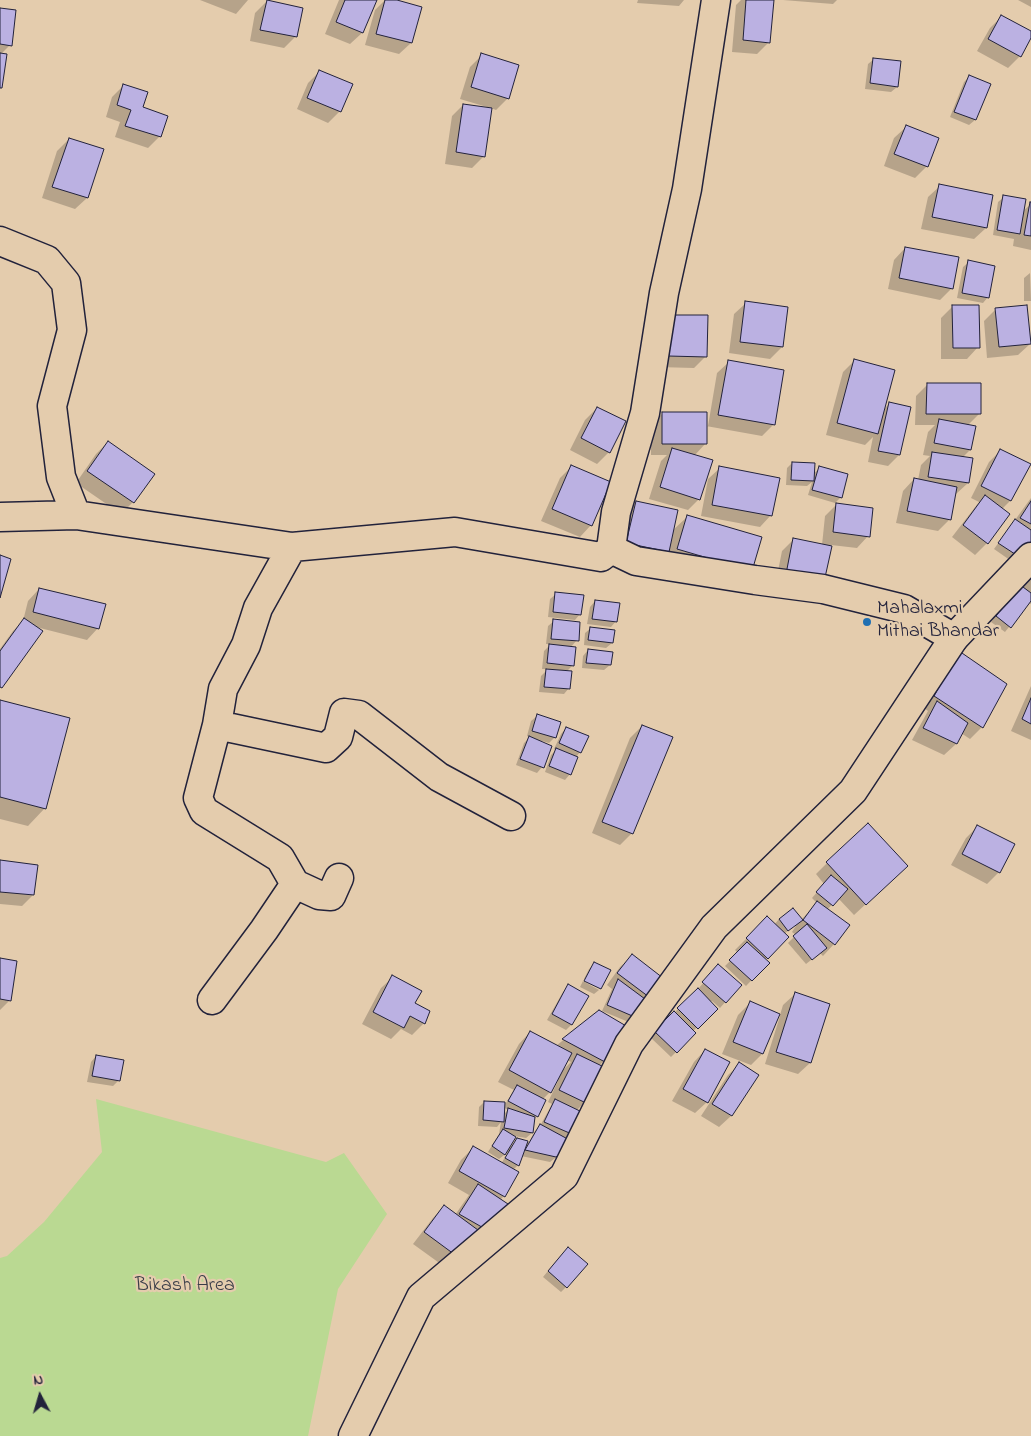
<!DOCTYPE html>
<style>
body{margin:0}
#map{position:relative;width:1031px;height:1436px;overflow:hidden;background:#e4ccad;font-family:"Indie Flower",sans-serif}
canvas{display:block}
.north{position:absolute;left:15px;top:1371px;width:50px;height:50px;-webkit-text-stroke:4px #e4ccad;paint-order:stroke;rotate:354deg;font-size:14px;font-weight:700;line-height:20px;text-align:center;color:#22223b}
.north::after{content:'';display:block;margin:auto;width:18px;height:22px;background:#22223b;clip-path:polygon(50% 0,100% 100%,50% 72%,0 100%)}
</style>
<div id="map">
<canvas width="1031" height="1436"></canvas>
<div class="north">N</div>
</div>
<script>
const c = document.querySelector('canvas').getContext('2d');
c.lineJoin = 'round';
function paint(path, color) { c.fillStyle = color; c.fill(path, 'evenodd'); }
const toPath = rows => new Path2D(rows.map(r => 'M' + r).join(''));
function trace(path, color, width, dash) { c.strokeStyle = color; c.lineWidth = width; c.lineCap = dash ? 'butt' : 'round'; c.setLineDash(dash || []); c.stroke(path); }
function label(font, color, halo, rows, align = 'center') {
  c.font = font + ' "Indie Flower",sans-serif'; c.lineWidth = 4.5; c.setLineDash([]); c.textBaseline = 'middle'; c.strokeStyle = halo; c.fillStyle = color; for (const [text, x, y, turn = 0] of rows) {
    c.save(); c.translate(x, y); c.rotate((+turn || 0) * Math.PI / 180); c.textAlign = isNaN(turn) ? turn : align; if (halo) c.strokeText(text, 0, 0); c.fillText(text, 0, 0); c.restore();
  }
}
const green = toPath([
 [96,1099,326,1162,344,1153,387,1214,338,1289,308,1436,0,1436,0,1258,7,1256,44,1222,102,1152]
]);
const shadow = toPath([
 [200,0,248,0,236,14],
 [339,0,375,0,362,33,350,44,325,34],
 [385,0,392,0,420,8,411,43,399,54,365,45,375,10],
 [638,0,684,0,679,6,637,3],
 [741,0,773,0,769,42,757,54,732,52,736,5],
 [783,0,837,0,833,4],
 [1018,0,1031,0,1031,7],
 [267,1,296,36,284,48,250,41,255,13],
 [0,9,10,45,1,54,0,89],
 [1001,17,1031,33,1020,56,1008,68,977,51,990,28],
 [482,55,508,98,496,110,491,108,484,156,472,168,445,164,452,116,463,105,487,109,487,107,460,99,470,67],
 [874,59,897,87,891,92,865,89,868,64],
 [320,71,340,111,328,123,297,109,308,83],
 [970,76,989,84,975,120,969,125,950,117,964,82],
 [124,85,160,136,148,148,115,137,120,122,106,117,112,97],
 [906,127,927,166,915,178,884,166,894,138],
 [69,139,87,198,75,209,42,198,57,151],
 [940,186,986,228,974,239,921,229,928,197],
 [1004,197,1023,211,1031,204,1031,250,1013,246,1014,239,993,235,998,202],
 [905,248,952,288,940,300,888,289,894,260],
 [969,262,988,297,983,303,957,298,963,267],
 [1030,273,1031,301,1024,301,1024,278],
 [746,303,787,308,782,347,770,359,729,353,734,314],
 [953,306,978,347,967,359,941,359,941,318],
 [995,310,1030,344,1018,355,987,358,984,321],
 [657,328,706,356,694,368,657,367],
 [855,360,883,410,889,404,899,455,888,466,868,462,873,437,865,445,826,435,843,372],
 [729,362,774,424,762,436,706,426,706,443,694,456,699,499,688,510,649,499,661,461,667,455,651,455,651,425,663,413,708,426,717,373],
 [927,385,980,413,967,426,974,427,970,450,962,458,968,483,956,494,955,494,949,520,938,531,896,523,903,491,914,479,918,480,921,465,930,456,923,455,928,432,935,425,915,425,916,396],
 [597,408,609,452,597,464,570,450,585,420],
 [108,442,153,474,133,502,121,514,76,483,96,454],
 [1001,450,1029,464,1010,501,1002,509,1008,514,987,543,975,555,952,537,979,502,971,498,989,462],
 [792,463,813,474,820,468,841,497,835,503,808,495,812,482,807,486,786,485,787,468],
 [571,467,591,525,580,537,541,521,560,478],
 [720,468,771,515,760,527,701,516,708,479],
 [1031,498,1031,542,1014,563,994,549],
 [636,502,672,531,687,517,751,570,666,561,669,551,656,563,615,554,625,514],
 [837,504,868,536,857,548,831,545,823,582,775,586,782,551,794,539,822,545,825,516],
 [1031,574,1031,604,1028,603,1005,632,991,622,1014,591,1021,587],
 [39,589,98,628,87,640,36,627,41,631,0,688,0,649,13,631,23,621,28,601],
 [556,594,580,614,575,620,548,617,550,599],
 [595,601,616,621,611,627,587,624,590,607],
 [554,621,577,640,570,648,573,665,566,672,569,688,564,694,539,692,541,676,548,669,542,669,544,651,551,644,546,644,548,626],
 [591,628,613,631,612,643,606,648,584,645,585,633],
 [588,650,610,665,604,670,582,668,583,656],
 [948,664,1005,685,982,727,970,739,961,733,956,744,944,755,912,740,928,711,924,708],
 [1031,686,1031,740,1011,731],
 [0,701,45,808,28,826,0,819],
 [537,716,555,737,549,743,542,741,542,767,537,773,516,765,524,743,530,737,527,736,531,721],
 [642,726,632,833,620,845,592,833,630,738],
 [566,728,580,752,576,757,570,774,565,780,545,772,551,755,556,750,554,749,561,734],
 [977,827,1013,845,999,872,987,884,951,865,966,838],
 [0,862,33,895,22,906,0,904],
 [827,863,895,877,854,915,838,898,827,910,834,944,823,956,820,953,806,964,788,943,796,935,792,932,797,924,784,934,787,937,765,960,768,963,746,986,725,966,738,953,735,950,767,918,774,925,779,919,801,920,817,903,812,898,824,884,816,874],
 [632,956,648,996,631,1023,602,1011,612,989,607,985,620,967],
 [0,959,10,1000,0,1010],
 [595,963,609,971,600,989,584,979,589,969],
 [713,972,740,985,720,1008,712,1001,710,1002,717,1009,693,1031,695,1033,671,1057,650,1037,698,989],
 [393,977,413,1004,424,1023,412,1035,401,1029,391,1039,362,1024,381,988],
 [583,981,599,990,594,994,580,987],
 [568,986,571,1025,566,1030,547,1020,563,992],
 [795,994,810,1063,798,1074,765,1064,780,1016,778,1015,762,1054,751,1065,722,1054,738,1015,750,1003,780,1015,783,1005],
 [599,1011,631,1030,599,1066,585,1102,577,1110,568,1148,550,1162,521,1156,518,1165,513,1170,504,1196,500,1200,512,1208,449,1270,413,1244,433,1218,444,1206,455,1215,469,1195,448,1183,461,1160,473,1148,501,1164,508,1152,499,1159,488,1152,499,1134,501,1122,497,1127,478,1126,479,1107,484,1102,506,1103,514,1090,498,1082,519,1044,530,1032,556,1046],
 [567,1060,571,1062,563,1070],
 [556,1080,558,1081,548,1102,552,1104,540,1126,535,1131,529,1142,518,1139,509,1148,514,1136,526,1138,532,1133,534,1119,537,1116,542,1100,550,1092],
 [503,1107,508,1110,503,1115],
 [705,1050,707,1102,695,1113,672,1101,694,1062],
 [96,1056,119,1080,113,1086,87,1082,91,1062],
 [740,1064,757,1075,731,1116,719,1127,701,1116,728,1075],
 [562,1254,566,1287,561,1292,543,1277]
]);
const building = toPath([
 [267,0,303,8,297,37,260,30,267,0],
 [345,0,377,0,363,33,336,22,345,0],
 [385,0,397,0,422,7,412,43,376,34,385,0],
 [746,0,774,0,770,43,743,40,746,0],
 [0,8,16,10,12,46,0,44,0,8],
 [1001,15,1031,31,1031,38,1021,57,988,39,1001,15],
 [0,53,7,54,2,88,0,88,0,53],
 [481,53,519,65,509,99,471,87,481,53],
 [873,58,901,61,898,87,870,83,873,58],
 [319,70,353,84,341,112,307,98,319,70],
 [969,75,991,84,976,120,954,112,969,75],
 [123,84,148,92,143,107,168,116,161,137,125,126,131,110,117,105,123,84],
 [463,104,492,108,485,157,456,152,463,104],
 [906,125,939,138,928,167,894,154,906,125],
 [69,138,104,149,88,198,52,187,69,138],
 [939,184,993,195,987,228,932,217,939,184],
 [1003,195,1026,199,1020,234,997,230,1003,195],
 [1030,202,1031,202,1031,236,1024,235,1030,202],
 [905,247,959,257,953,289,899,278,905,247],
 [968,260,995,266,989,298,962,293,968,260],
 [745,301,788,307,783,347,740,342,745,301],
 [952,305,979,305,980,348,953,348,952,305],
 [1027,305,1031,344,999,347,995,308,1027,305],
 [669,315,708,315,707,357,668,356,669,315],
 [854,359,895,370,878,434,837,423,854,359],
 [728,360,784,370,775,425,718,415,728,360],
 [927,383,981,383,981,414,926,414,927,383],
 [889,402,911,407,900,455,878,451,889,402],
 [597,407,626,421,610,453,581,438,597,407],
 [662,412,707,412,707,444,662,444,662,412],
 [939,419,976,426,971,450,934,443,939,419],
 [108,441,155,474,134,503,87,471,108,441],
 [672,448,713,460,700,500,660,487,672,448],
 [1000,449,1031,464,1011,501,981,486,1000,449],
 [932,452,973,458,969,483,928,477,932,452],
 [792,462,815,463,814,481,791,480,792,462],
 [571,465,611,482,592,526,552,509,571,465],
 [719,466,780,478,772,516,712,505,719,466],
 [819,466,848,474,842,498,812,490,819,466],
 [914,478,957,487,951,520,907,511,914,478],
 [985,495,1010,514,988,544,963,525,985,495],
 [636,501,678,510,669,552,626,543,636,501],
 [1031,501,1031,524,1020,518,1031,501],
 [836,503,873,508,870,537,833,532,836,503],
 [687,515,762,537,752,571,677,549,687,515],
 [1015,519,1031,530,1031,544,1021,558,998,543,1015,519],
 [793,538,832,546,824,582,786,574,793,538],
 [0,555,11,559,0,598,0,555],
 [1019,584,1031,593,1031,601,1011,628,996,616,1019,584],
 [39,588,106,604,99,629,33,612,39,588],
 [555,592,584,595,581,615,553,612,555,592],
 [595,600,620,603,617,622,592,619,595,600],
 [24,618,43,631,2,688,0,687,0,651,24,618],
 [553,619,580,622,579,641,551,639,553,619],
 [590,627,615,630,613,643,588,640,590,627],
 [549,644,576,647,574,666,547,663,549,644],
 [588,649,613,652,611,665,586,663,588,649],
 [959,651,1007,684,983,728,934,696,959,651],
 [546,669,572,671,570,689,544,687,546,669],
 [1031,698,1031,724,1022,719,1031,698],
 [0,700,70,718,46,809,0,797,0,700],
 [937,701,968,723,957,744,923,728,937,701],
 [537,714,561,722,556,738,532,731,537,714],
 [642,725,673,737,633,834,602,822,642,725],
 [566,727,589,736,581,753,559,743,566,727],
 [529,736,552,746,544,768,520,759,529,736],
 [556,748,578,757,571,775,549,766,556,748],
 [868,823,908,866,866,905,826,862,868,823],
 [977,825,1015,844,1000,873,962,854,977,825],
 [0,860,38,865,34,895,0,892,0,860],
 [831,875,848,889,833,906,816,892,831,875],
 [817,901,850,925,835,945,803,920,817,901],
 [793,908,803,920,788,931,779,919,793,908],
 [767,916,789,937,768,959,746,938,767,916],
 [807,924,827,948,812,960,793,936,807,924],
 [747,942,770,963,752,981,729,960,747,942],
 [632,954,663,978,649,997,617,973,632,954],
 [0,958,17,961,11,1001,0,999,0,958],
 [594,962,611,970,601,989,584,981,594,962],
 [718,964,742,985,726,1003,702,982,718,964],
 [392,975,422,991,415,1003,430,1011,425,1024,410,1016,404,1028,373,1012,392,975],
 [618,979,645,999,637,1018,607,1005,618,979],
 [568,984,589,996,572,1025,552,1014,568,984],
 [698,988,718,1009,698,1029,677,1008,698,988],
 [795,992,830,1004,811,1063,776,1052,795,992],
 [750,1001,780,1014,763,1054,733,1042,750,1001],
 [599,1010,633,1030,605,1062,562,1039,599,1010],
 [674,1011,696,1033,677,1053,654,1031,674,1011],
 [530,1031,572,1053,551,1093,509,1070,530,1031],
 [705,1049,730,1062,708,1103,683,1089,705,1049],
 [577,1054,604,1067,586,1103,559,1090,577,1054],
 [96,1055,124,1060,120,1081,92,1076,96,1055],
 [739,1062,759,1075,732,1116,712,1104,739,1062],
 [517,1085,546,1100,538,1117,508,1101,517,1085],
 [555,1099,584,1113,574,1135,544,1122,555,1099],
 [484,1101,505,1102,504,1122,483,1120,484,1101],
 [508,1108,535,1117,533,1133,504,1128,508,1108],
 [540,1124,575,1143,556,1157,525,1150,540,1124],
 [503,1129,516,1137,505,1155,492,1146,503,1129],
 [517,1138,528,1141,519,1166,505,1158,517,1138],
 [473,1146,519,1172,505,1197,459,1171,473,1146],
 [478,1184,514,1208,494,1234,459,1214,478,1184],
 [444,1205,482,1233,462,1260,424,1232,444,1205],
 [568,1247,588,1264,567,1288,548,1271,568,1247]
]);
const street = toPath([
 [0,241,47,260,66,283,72,330,52,406,61,477,76,515],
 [0,517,76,515,292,547,455,532,601,557,611,549],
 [954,638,1031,557],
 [217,725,326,748,338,737,344,713,359,715,439,777,511,816],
 [295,884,319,895,331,896,339,878],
 [212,1000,264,930,295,884,280,858,204,811,198,798,217,725,223,689,246,645,258,608,292,547]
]);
const secondary = toPath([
 [353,1436,421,1297,564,1176,629,1044,714,927,853,791,954,638,904,609,823,589,755,580,636,561,611,549,616,512,645,413,664,293,687,189,716,0]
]);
const markers = [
 [867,622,5,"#1f6fb2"]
];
const poiNames = [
 ["Mahalaxmi",877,610],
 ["Mithai Bhandar",877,633]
];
const parkNames = [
 ["Bikash Area",185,1287]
];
paint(green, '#bad992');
paint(shadow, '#0003');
paint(building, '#bbb1e2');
trace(building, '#22223b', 1);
trace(street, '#22223b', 31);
trace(secondary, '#22223b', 31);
trace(street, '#e4ccad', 28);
trace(secondary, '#e4ccad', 28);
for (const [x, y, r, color] of markers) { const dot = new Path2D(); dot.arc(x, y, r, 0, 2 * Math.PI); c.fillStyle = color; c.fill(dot); trace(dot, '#e4ccad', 2); }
label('20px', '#22223b', '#e4ccad', poiNames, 'left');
label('20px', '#393d48', '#e4ccad', parkNames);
</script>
